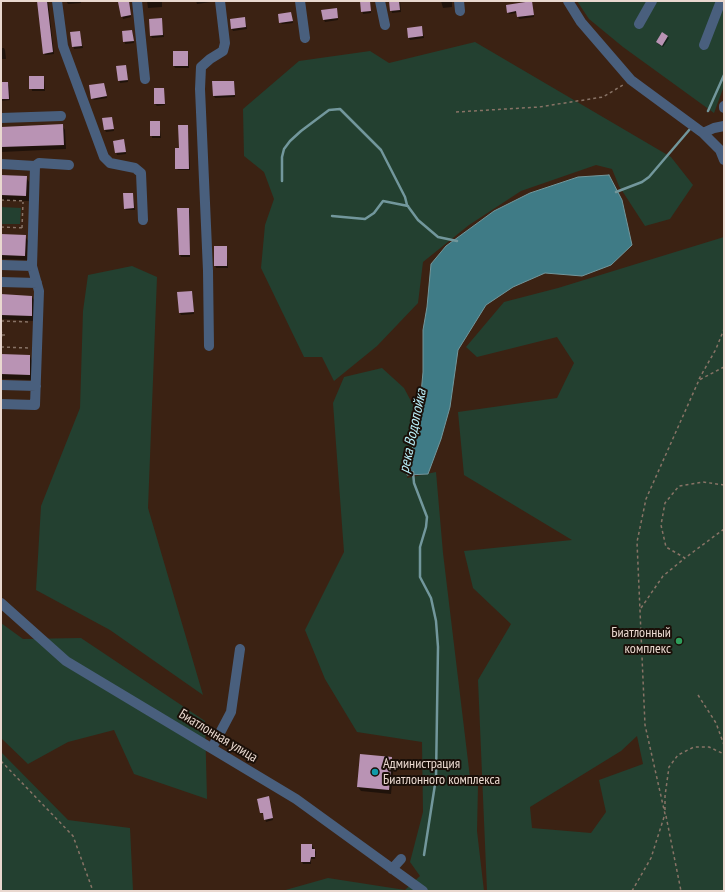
<!DOCTYPE html>
<meta charset="utf-8">
<style>
body{margin:0}
#map{position:relative;width:725px;height:892px;overflow:hidden;background:#3b2213;font-family:"PT Sans Narrow",sans-serif}
canvas{display:block}
.frame{position:absolute;inset:0;border:2px solid #e9d8cf;pointer-events:none}
</style>
<div id="map">
<canvas width="725" height="892"></canvas>
<div class="frame"></div>
</div>
<script>
const c = document.querySelector('canvas').getContext('2d');
c.lineJoin = 'round';
function paint(path, color) { c.fillStyle = color; c.fill(path, 'evenodd'); }
const toPath = rows => new Path2D(rows.map(r => 'M' + r).join(''));
function trace(path, color, width, dash) { c.strokeStyle = color; c.lineWidth = width; c.lineCap = dash ? 'butt' : 'round'; c.setLineDash(dash || []); c.stroke(path); }
function label(font, color, halo, rows, align = 'center') {
  c.font = font + ' "PT Sans Narrow",sans-serif'; c.lineWidth = 4; c.setLineDash([]); c.textBaseline = 'middle'; c.strokeStyle = halo; c.fillStyle = color; for (const [text, x, y, turn = 0] of rows) {
    c.save(); c.translate(x, y); c.rotate((+turn || 0) * Math.PI / 180); c.textAlign = isNaN(turn) ? turn : align; if (halo) c.strokeText(text, 0, 0); c.fillText(text, 0, 0); c.restore();
  }
}
const green = toPath([
 [577,1,724,1,724,86,714,113,623,47,589,19],
 [475,42,671,157,693,185,670,219,645,226,619,186,612,169,596,165,521,191,469,225,423,262,418,303,377,346,334,381,322,357,304,357,261,268,265,225,274,199,264,172,244,156,243,109,299,61,370,51,389,63],
 [1,207,21,208,20,224,1,224],
 [724,237,724,891,487,891,478,680,511,624,473,588,464,551,572,540,464,475,458,412,557,398,574,363,557,337,477,357,466,347,504,302,558,288],
 [637,736,643,764,599,780,606,812,591,833,532,828,530,807,621,751],
 [132,266,157,277,148,508,203,695,110,630,36,590,41,506,80,408,83,311,88,275],
 [382,368,404,388,419,416,417,442,407,478,436,472,443,553,471,786,478,786,477,831,484,891,282,891,328,878,405,890,420,876,410,862,423,812,422,742,357,732,325,679,305,630,344,552,333,403,344,377],
 [1,623,23,639,81,638,205,721,207,799,134,774,114,730,68,742,28,764,1,738],
 [1,752,68,820,130,828,133,891,1,891]
]);
const water = toPath([
 [609,175,622,200,632,245,611,265,582,276,545,273,513,287,486,305,458,350,450,407,441,439,428,474,407,475,419,415,423,372,423,330,427,307,431,264,446,246,494,211,530,193,578,177,609,175]
]);
const shadow = toPath([
 [38,1,48,1,54,54,45,55,44,53],
 [66,1,81,1,81,3,68,4],
 [119,1,129,1,131,17,123,19],
 [147,1,162,1,162,7,148,8],
 [196,1,211,1,211,2,197,4],
 [361,1,370,1,371,13,363,14],
 [390,1,400,1,401,12,392,13],
 [441,1,452,1,452,7,443,8],
 [532,4,534,17,519,19,517,13,509,14,508,12],
 [336,9,338,20,325,22,324,20],
 [291,13,293,23,282,24,280,22],
 [245,18,247,29,233,31,232,29],
 [161,20,164,37,152,38,151,36],
 [422,27,424,38,410,40,409,38],
 [132,31,134,43,125,44,123,32],
 [79,32,83,48,74,49,71,33],
 [667,36,669,38,663,47,658,44,657,42],
 [1,48,4,48,5,50,6,59,1,59],
 [188,52,189,68,175,68,174,66],
 [125,66,128,82,120,83,117,67],
 [30,77,44,77,45,91,32,91],
 [234,82,235,97,215,98,214,96],
 [1,83,7,83,9,85,10,100,1,101],
 [104,84,107,98,94,100,92,98],
 [163,89,165,105,157,106,155,104],
 [112,118,114,131,106,132,105,130],
 [151,122,159,122,161,138,152,138],
 [62,125,65,130,66,149,1,152,1,128],
 [188,126,190,170,178,170,176,168],
 [124,140,126,154,117,155,114,142],
 [1,176,26,177,29,182,29,201,1,200],
 [133,194,135,210,126,210,125,208],
 [178,209,189,209,190,211,190,257,181,257,180,255],
 [1,235,25,236,28,241,27,260,1,259],
 [226,247,228,268,216,268,215,265],
 [192,292,194,314,181,315,180,313],
 [1,295,32,297,35,301,34,321,1,319],
 [1,355,30,356,32,361,32,380,1,379],
 [391,758,394,763,391,794,361,791,358,787],
 [269,800,273,820,266,822,264,814,261,813],
 [302,845,312,845,316,852,315,859,311,859,311,864,303,864,302,862]
]);
const stream = toPath([
 [708,111,724,75],
 [282,181,282,157,284,149,290,141,301,131,329,110,340,109,381,150,405,197,407,205,418,220,438,237,457,241],
 [616,192,642,182,649,177,690,129],
 [332,216,365,219,374,213,383,201,408,206],
 [413,472,414,483,427,517,426,527,420,547,420,577,431,598,436,621,438,647,436,778,424,855]
]);
const building = toPath([
 [37,1,47,1,53,52,43,54],
 [129,1,131,15,121,17,118,2],
 [360,1,370,1,371,11,361,12],
 [389,1,399,1,400,10,390,11],
 [532,1,534,15,517,17,516,11,507,13,506,5],
 [337,8,338,18,323,20,321,10],
 [291,12,293,21,279,23,278,14],
 [245,17,246,27,231,29,230,19],
 [162,18,163,35,150,36,149,19],
 [422,26,423,36,408,38,407,28],
 [132,30,134,41,123,42,122,31],
 [80,31,82,46,72,47,70,32],
 [662,32,668,36,662,46,656,42],
 [173,51,188,51,188,66,173,66],
 [126,65,128,80,118,81,116,66],
 [29,76,44,76,44,89,29,89],
 [212,81,234,81,235,95,213,96],
 [1,82,8,82,9,99,1,99],
 [104,83,107,96,91,99,89,85],
 [154,88,164,88,165,104,154,104],
 [112,117,114,129,104,130,102,118],
 [150,121,160,121,160,136,150,136],
 [63,124,64,145,1,147,1,127],
 [178,125,188,125,189,169,175,169,175,148,179,148],
 [124,139,126,152,115,153,113,141],
 [1,175,27,176,26,196,1,195],
 [123,193,133,193,134,208,124,209],
 [177,208,189,208,190,255,179,255],
 [1,234,26,235,25,256,1,255],
 [214,246,227,246,227,266,214,266],
 [192,291,194,312,179,313,177,292],
 [1,294,32,296,32,316,1,315],
 [1,354,30,355,30,375,1,374],
 [360,754,392,757,389,790,357,787],
 [269,796,273,818,264,820,263,813,260,813,257,799],
 [301,844,312,844,312,849,315,849,315,857,311,857,310,862,301,862]
]);
const path = toPath([
 [456,112,539,107,603,97,623,85],
 [1,200,25,201],
 [1,227,25,228],
 [22,228,23,202],
 [1,321,30,322],
 [1,330,2,335,1,338],
 [2,335,7,335],
 [1,347,29,348],
 [699,379,716,349,724,329],
 [724,485,703,482,679,486,665,503,661,525,666,547,685,558,724,529],
 [641,608,663,576,685,558],
 [698,695,716,723,724,745],
 [1,761,73,836,93,891],
 [665,810,665,796,669,767,678,755,694,747,709,747,724,754],
 [666,816,681,891],
 [632,891,651,858,665,814,645,725,637,542,646,499,699,380,724,367]
]);
const minor = toPath([
 [57,1,63,46,104,157,110,163,135,168,141,173,143,220],
 [137,1,145,79],
 [300,1,305,38],
 [380,1,385,25],
 [459,1,460,11],
 [568,1,581,22,631,80,703,133,720,150,724,160],
 [639,24,652,1],
 [704,45,721,1],
 [724,106,724,108],
 [1,118,61,116],
 [703,133,714,128,724,126],
 [1,164,35,166,32,266,39,291,35,405,1,404],
 [35,166,39,163,69,165],
 [1,265,32,266],
 [1,282,37,283],
 [209,346,208,271,200,89,201,67,210,59,223,51,225,43,220,1],
 [1,385,36,386],
 [1,603,66,661,296,799,423,891],
 [212,748,231,712,240,649],
 [392,869,401,859]
]);
const markers = [
 [679,641,4,"#2e9e5b"],
 [375,772,4,"#0f9aa8"]
];
const poiNames = [
 ["Биатлонный",671,633],
 ["комплекс",671,649],
 ["Администрация",383,764,"left"],
 ["Биатлонного комплекса",383,780,"left"]
];
const streetNames = [
 ["Биатлонная улица",218,736,31]
];
const waterNames = [
 ["река Водопойка",413,431,-78]
];
paint(green, '#234030');
paint(water, '#3f7b86');
trace(water, '#72979c', 1);
paint(shadow, '#0007');
trace(stream, '#72979c', 2.5);
paint(building, '#b993b4');
trace(path, '#887366', 1.5, [3, 3]);
trace(minor, '#495f7d', 10);
for (const [x, y, r, color] of markers) { const dot = new Path2D(); dot.arc(x, y, r, 0, 2 * Math.PI); c.fillStyle = color; c.fill(dot); trace(dot, '#1a0f08', 1.5); }
label('14px', '#e9d8cf', '#1a0f08', poiNames, 'right');
label('14px', '#e9d8cf', '#1a0f08', streetNames);
label('italic 15px', '#b9eff9', '#1a0f08', waterNames);
</script>
